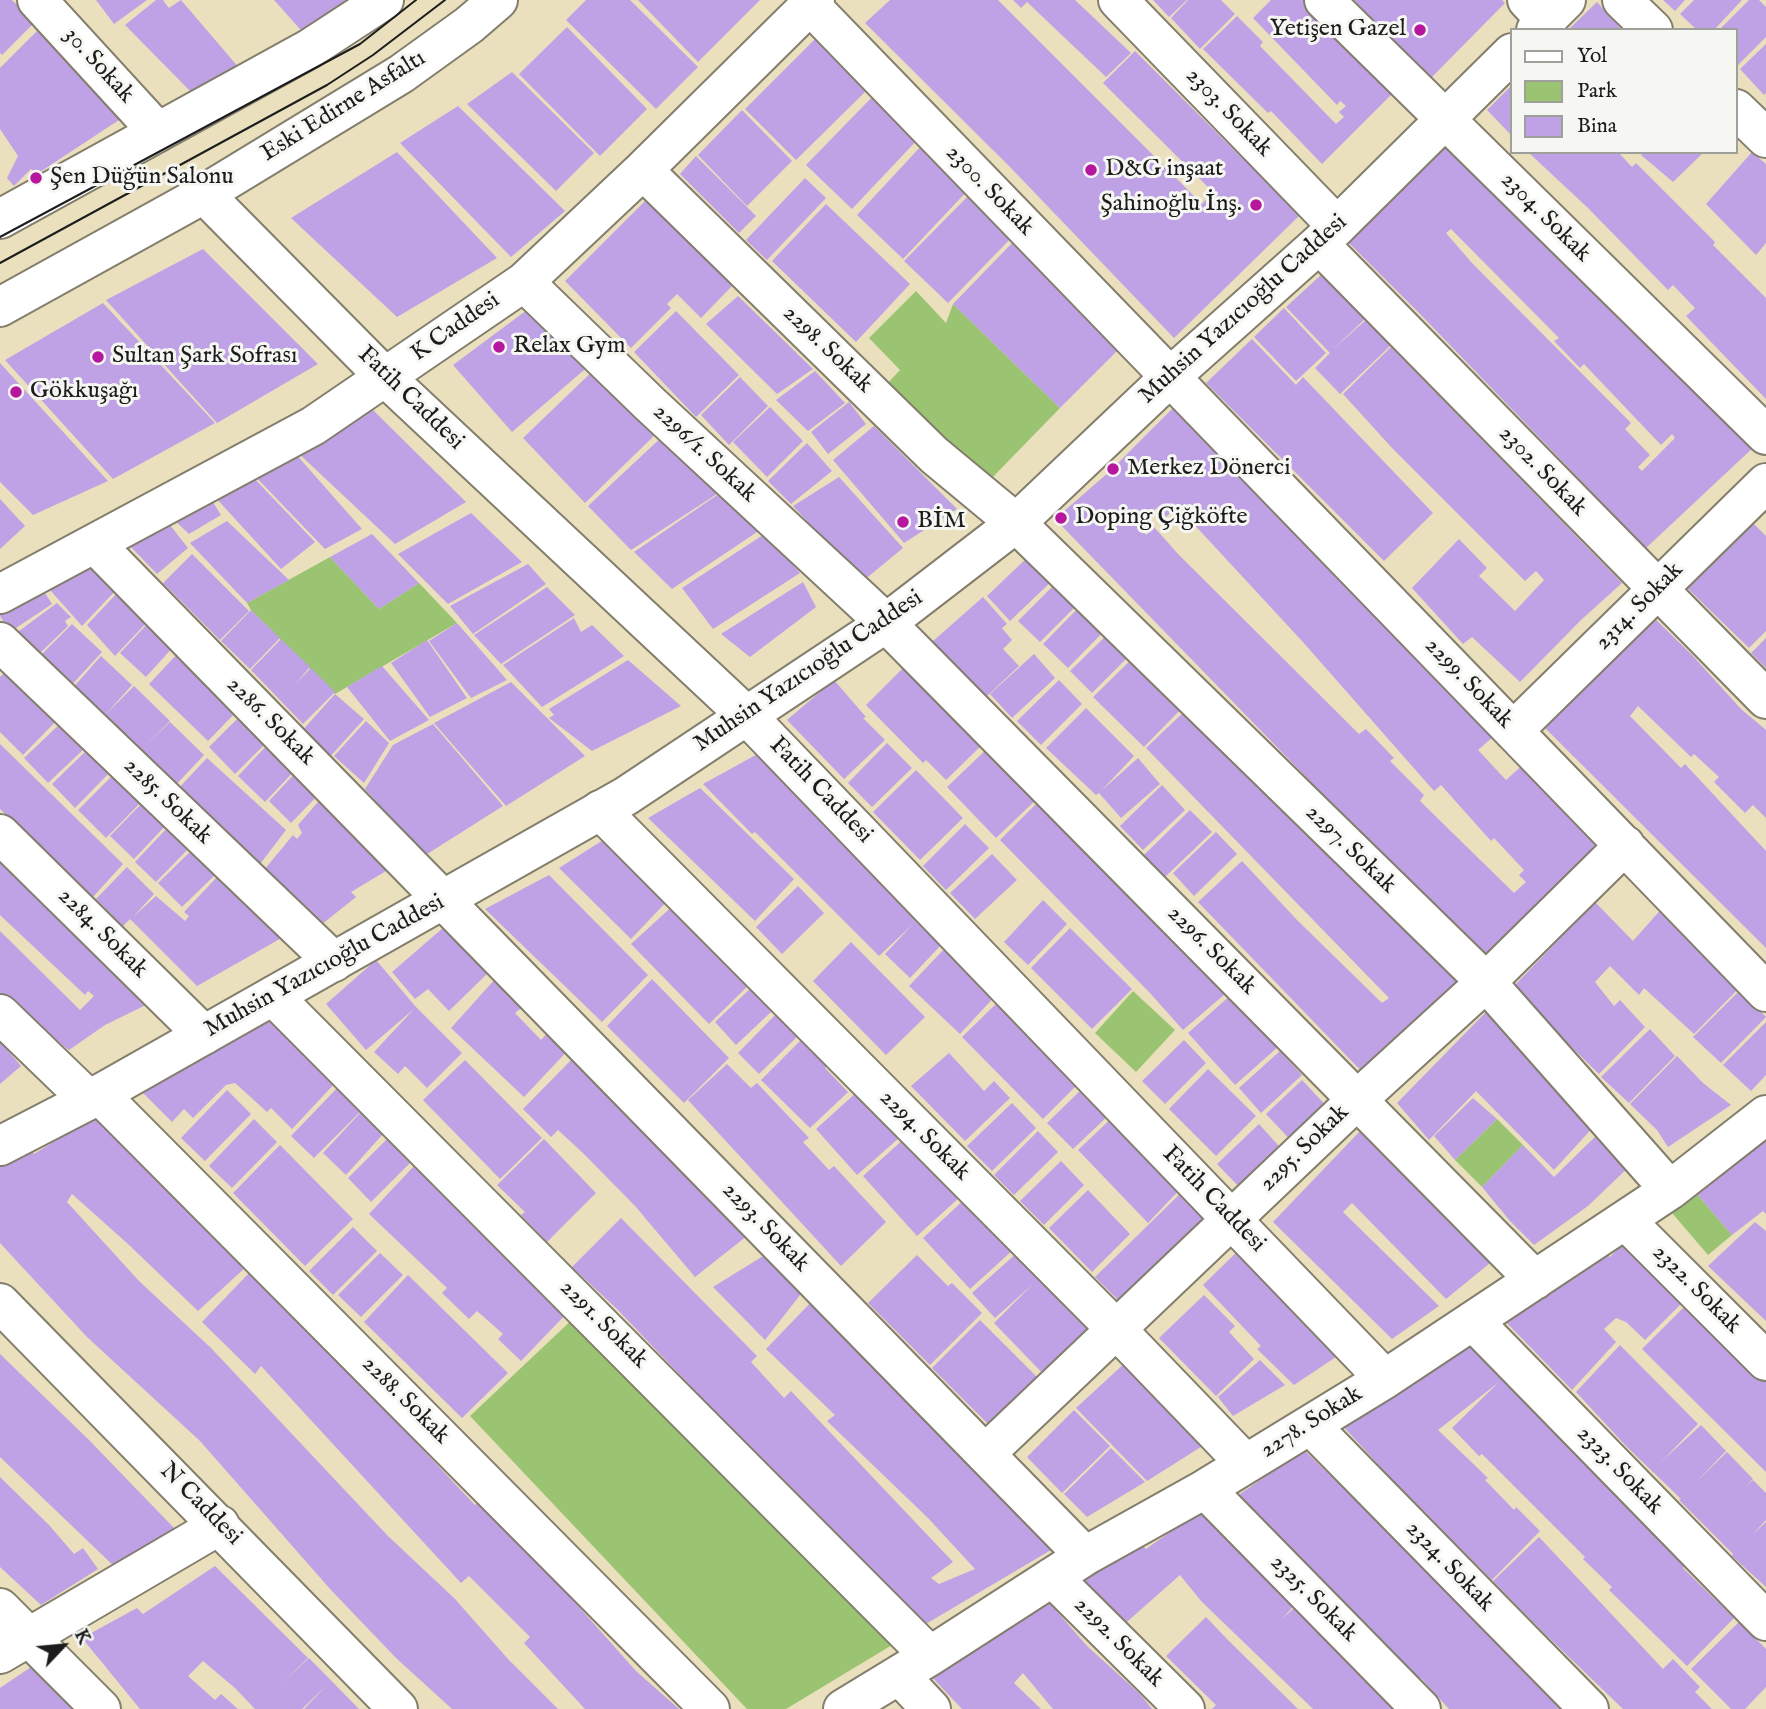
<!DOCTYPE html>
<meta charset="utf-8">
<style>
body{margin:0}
#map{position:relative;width:1766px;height:1709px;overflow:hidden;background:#eae0bd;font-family:"IM FELL English",serif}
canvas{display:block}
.legend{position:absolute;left:1510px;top:28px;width:228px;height:126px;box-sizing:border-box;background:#f6f6f2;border:2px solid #9f9f9c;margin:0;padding:9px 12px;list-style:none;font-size:21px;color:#1c1c1c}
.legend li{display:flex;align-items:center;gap:14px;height:35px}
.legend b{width:35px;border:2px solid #9f9f9c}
.north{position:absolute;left:28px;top:1611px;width:70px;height:70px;-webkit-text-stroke:5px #f6f6f2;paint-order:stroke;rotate:64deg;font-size:19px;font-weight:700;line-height:28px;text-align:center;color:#1c1c1c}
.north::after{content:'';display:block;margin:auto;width:24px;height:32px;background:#1c1c1c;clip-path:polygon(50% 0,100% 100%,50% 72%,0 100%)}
</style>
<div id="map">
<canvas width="1766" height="1709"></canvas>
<ul class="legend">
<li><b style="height:9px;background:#fff"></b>Yol</li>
<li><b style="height:19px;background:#9ac471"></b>Park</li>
<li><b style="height:19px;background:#bfa1e6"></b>Bina</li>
</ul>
<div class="north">K</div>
</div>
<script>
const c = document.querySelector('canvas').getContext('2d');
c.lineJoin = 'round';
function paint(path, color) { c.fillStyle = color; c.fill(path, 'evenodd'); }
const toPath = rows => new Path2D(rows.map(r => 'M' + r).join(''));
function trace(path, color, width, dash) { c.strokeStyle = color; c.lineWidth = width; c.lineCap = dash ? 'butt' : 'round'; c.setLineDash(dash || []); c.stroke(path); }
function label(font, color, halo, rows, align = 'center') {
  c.font = font + ' "IM FELL English",serif'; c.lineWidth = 6; c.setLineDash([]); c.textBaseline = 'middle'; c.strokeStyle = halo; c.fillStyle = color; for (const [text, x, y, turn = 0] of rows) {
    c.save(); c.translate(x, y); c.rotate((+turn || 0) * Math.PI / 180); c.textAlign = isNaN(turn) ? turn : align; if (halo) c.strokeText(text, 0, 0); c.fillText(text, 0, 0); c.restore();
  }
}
const green = toPath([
 [916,291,946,323,953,304,1060,408,987,483,887,384,900,370,869,338],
 [330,557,379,609,419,583,457,623,335,694,251,610,247,603],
 [1133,991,1175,1030,1136,1072,1095,1033],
 [1497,1119,1523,1145,1482,1187,1455,1160],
 [1691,1187,1732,1235,1708,1255,1667,1207],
 [576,1316,897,1642,786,1709,747,1709,470,1416]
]);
const building = toPath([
 [0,0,12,0,35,22,2,55,0,53],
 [96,0,147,0,114,24],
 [156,0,163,0,169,8,181,0,240,69,195,96,125,25],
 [274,0,347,0,348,2,308,38],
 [586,0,630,0,698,67,656,109,566,20],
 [638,0,760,0,698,62],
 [890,0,998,0,1202,204,1213,192,1103,83,1135,51,1243,159,1247,154,1303,212,1174,338,1010,167,865,23],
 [1013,0,1075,0,1131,53,1106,77,1027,2,1021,8],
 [1153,0,1187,0,1169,17],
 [1188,0,1221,0,1235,14,1200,49,1171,18],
 [1271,0,1313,0,1398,88,1322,164,1271,111,1268,113,1203,49,1237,16,1263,42,1260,46,1336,124,1344,117,1339,112,1346,106,1340,101,1337,105,1253,18],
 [1354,0,1502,0,1505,3,1429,80],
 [1663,0,1685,0,1675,11],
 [1694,0,1742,0,1714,30,1697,30,1680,14],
 [1749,0,1759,0,1766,7,1766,37,1736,67,1736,30,1719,30],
 [1597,2,1622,30,1568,30],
 [567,27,647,109,600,156,519,74],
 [38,30,122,118,37,174,31,169,14,186,7,178,18,156,0,129,0,68],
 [816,38,868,89,796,160,745,109],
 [1766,44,1766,93,1764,95,1740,69],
 [512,72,594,153,556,191,467,104],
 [1512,85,1512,136,1487,110],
 [875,94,920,137,852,209,806,165],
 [458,106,565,211,511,257,400,143],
 [742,110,792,161,747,206,698,155],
 [1454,133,1756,445,1646,548,1421,315,1345,239],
 [1451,229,1559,338,1554,341,1580,368,1584,364,1661,445,1672,434,1675,438,1642,471,1638,467,1650,455,1625,429,1631,423,1472,263,1446,233],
 [923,144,970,188,903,259,857,215],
 [397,152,497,258,397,317,291,218],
 [1528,152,1618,152,1632,167,1636,163,1715,242,1713,245,1766,298,1766,399,1686,316,1695,308,1673,285,1668,290,1589,209],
 [1644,152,1704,152,1673,182,1641,155],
 [1752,152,1766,164,1766,243,1756,255,1706,204],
 [696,156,756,216,739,233,680,174],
 [805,178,826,198,767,260,746,240],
 [972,192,1015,234,948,303,904,261],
 [646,200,732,286,701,318,677,294,667,304,671,308,631,348,565,281],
 [826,204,910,284,856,342,772,261],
 [1016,239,1123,345,1060,408,953,304],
 [203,249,318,364,217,423,106,300],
 [1322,274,1365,319,1332,350,1366,320,1390,346,1340,394,1315,368,1330,353,1286,307],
 [738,296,813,369,777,394,706,324],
 [103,303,215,423,113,479,5,360],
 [535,304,591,364,512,432,453,365],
 [1284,308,1326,353,1296,381,1254,337],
 [676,311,739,375,696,417,634,352],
 [1252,339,1296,385,1303,377,1433,513,1384,561,1206,383],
 [1391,347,1622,583,1581,620,1520,682,1472,637,1463,644,1412,588,1459,539,1487,568,1479,576,1515,611,1544,580,1536,571,1525,581,1393,449,1343,394],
 [0,363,108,481,33,515,0,482],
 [599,365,661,429,585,503,523,438],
 [815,371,845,403,808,431,776,400],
 [740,377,768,406,729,445,701,415],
 [849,402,866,424,828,454,811,432],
 [770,407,803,441,767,477,733,442],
 [1174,407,1494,736,1478,750,1506,780,1526,762,1607,849,1488,964,1055,519,1109,472],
 [1177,506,1302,641,1434,791,1441,785,1491,841,1494,838,1524,870,1519,875,1526,882,1514,893,1420,801,1424,795,1390,761,1394,758,1366,729,1359,734,1179,555,1154,527,1146,535,1137,524,1157,508,1166,517],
 [372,409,466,502,395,544,296,451],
 [874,426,957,509,904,543,833,460],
 [665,434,723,490,631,550,588,506],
 [807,443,832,471,791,504,768,481],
 [294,452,362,529,325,549,253,474],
 [248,472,315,542,281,569,215,497],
 [839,477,903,548,863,581,793,506],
 [723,491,763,528,672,589,634,552],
 [0,499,25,526,0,549],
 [211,499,221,515,189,534,174,520],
 [471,513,522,562,448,604,398,554],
 [1744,514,1766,536,1766,631,1749,648,1679,580],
 [166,520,188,548,157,574,128,544],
 [227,521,289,580,247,603,190,543],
 [766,533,800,573,713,629,682,588],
 [372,534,419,583,379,609,330,557],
 [1032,553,1055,578,1010,621,987,596],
 [192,554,249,611,220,640,163,583],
 [83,556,118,588,82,626,43,582],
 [528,564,546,584,473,634,450,606],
 [1059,580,1081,601,1040,642,1018,621],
 [803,582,816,607,750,657,721,634],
 [40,585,52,604,10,632,0,616,0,611],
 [547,587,575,615,501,664,474,635],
 [119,591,149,620,115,656,87,625],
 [983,597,1007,624,1002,628,1012,640,1003,649,1019,666,984,699,932,642],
 [57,603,71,617,65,621,68,626,34,659,15,634],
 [1083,603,1108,627,1068,668,1043,644],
 [251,610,280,638,250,669,221,641],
 [1650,614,1692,655,1741,709,1766,730,1766,818,1753,805,1745,813,1714,782,1719,777,1694,754,1691,757,1638,706,1630,716,1681,768,1685,764,1766,851,1766,948,1536,719],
 [574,618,581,632,592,625,624,656,542,707,503,665],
 [149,622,174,646,146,677,120,653],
 [457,623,507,680,471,698,429,641],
 [72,624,102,652,68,689,37,659],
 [1112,630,1133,652,1092,693,1070,671],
 [1766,638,1766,668,1751,653],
 [281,639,310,667,296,683,311,668,335,692,303,724,251,670],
 [427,640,467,698,430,717,391,663],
 [180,651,239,709,208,741,149,684],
 [1139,652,1188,702,1144,747,1093,697],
 [1034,654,1055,678,1012,718,990,694],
 [101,656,132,685,105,715,134,686,170,721,145,746,170,722,204,755,172,789,69,692],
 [628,660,681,706,592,751,549,718,554,715,549,709],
 [910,661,987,740,946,780,926,760,923,763,866,705],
 [382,666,429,720,390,741,347,687],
 [8,669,58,719,23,755,0,732,0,677],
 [834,680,866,717,863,718,885,740,844,779,787,720],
 [1059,680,1082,704,1041,745,1017,721],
 [511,682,585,756,506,806,434,723],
 [335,694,364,719,328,759,300,733],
 [1190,706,1464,984,1370,1080,1198,902,1242,861,1297,920,1382,1003,1389,998,1146,748],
 [1086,708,1134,756,1101,791,1138,758,1160,784,1121,818,1099,793,1096,795,1046,748],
 [242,714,268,741,235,774,209,747],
 [366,721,389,743,364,783,334,756],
 [62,722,86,747,48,783,24,758],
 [433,724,503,806,424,856,365,789,393,745],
 [270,742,297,768,265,802,238,776],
 [887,743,912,768,872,807,848,783],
 [0,744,123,864,92,898,0,809],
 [990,746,1039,797,996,838,947,787],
 [89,748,111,771,75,808,52,784],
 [763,751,920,916,915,921,941,945,910,978,885,954,913,924,879,956,755,832,752,834,703,784],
 [207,758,286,830,257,868,176,791],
 [299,769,322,791,291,823,269,801],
 [916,770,963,818,920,860,873,812],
 [116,772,144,799,106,838,78,810],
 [1162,785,1185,810,1143,850,1120,826],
 [700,788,794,879,755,921,648,818],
 [325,794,396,865,351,892,356,897,316,929,259,876,293,835,297,839,302,833,298,825],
 [1041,799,1225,994,1183,1030,1149,992,1000,840],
 [144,801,167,824,134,859,110,836],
 [1190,810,1212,832,1165,877,1144,855],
 [965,824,989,848,946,890,923,866],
 [168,827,190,847,156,882,135,862],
 [1216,832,1237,854,1194,896,1173,873],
 [608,837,670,898,631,939,559,868],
 [193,849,217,873,182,907,158,883],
 [0,852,154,1001,105,1025,69,1050,0,996,0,931,80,1010,94,996,88,991,85,995,0,915],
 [992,854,1017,880,975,919,950,893],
 [127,867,154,894,133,917,156,896,185,921,189,916,184,912,218,876,285,936,197,986,130,919,123,926,96,899],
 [549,875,648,975,602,1022,485,909],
 [798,886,824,913,782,954,756,927],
 [1043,900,1067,924,1028,965,1004,942],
 [678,901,753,981,709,1024,631,944],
 [1595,902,1633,941,1664,906,1740,987,1694,1034,1644,988,1639,995,1610,966,1595,982,1614,1006,1620,1000,1645,1027,1599,1074,1550,1026,1514,986],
 [451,921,493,968,449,1011,428,989,415,999,392,972],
 [1070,928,1132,989,1092,1029,1031,968],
 [851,942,925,1017,886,1055,813,981],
 [947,946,997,994,960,1034,909,986],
 [376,960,416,1007,462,1053,427,1088,405,1066,398,1074,374,1052,414,1009,366,1050,326,1004],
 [497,977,524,1006,515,1013,541,1040,553,1027,572,1046,524,1097,451,1028],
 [652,979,729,1058,684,1103,607,1026],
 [752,987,773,1010,736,1045,715,1022],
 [1741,989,1766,1017,1721,1063,1693,1037],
 [1232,994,1279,1046,1235,1085,1188,1033],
 [998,1002,1082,1080,1043,1119,962,1037],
 [779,1011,801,1033,759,1074,738,1053],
 [1486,1012,1597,1123,1554,1170,1476,1091,1429,1140,1397,1103],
 [274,1019,338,1080,292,1129,271,1108,267,1112,235,1083,226,1085,193,1118,184,1109,172,1122,139,1089],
 [1766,1022,1766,1075,1751,1091,1723,1065],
 [1650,1029,1675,1056,1629,1103,1601,1077],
 [804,1037,830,1063,825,1068,848,1092,810,1128,761,1080],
 [1184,1040,1206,1063,1165,1104,1142,1081],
 [0,1041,21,1066,0,1084],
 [1280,1051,1302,1075,1261,1113,1239,1088],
 [578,1053,752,1232,695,1277,635,1206,584,1154,558,1130,551,1137,523,1109],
 [949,1053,984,1091,994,1081,1010,1098,965,1141,911,1086],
 [1677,1056,1703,1083,1731,1105,1668,1147,1657,1130,1630,1104],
 [465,1060,542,1138,500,1179,423,1100],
 [727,1064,751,1088,757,1083,809,1138,803,1142,829,1170,834,1166,886,1222,841,1266,688,1100],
 [1208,1069,1256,1116,1216,1156,1169,1109],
 [1302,1080,1332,1112,1296,1146,1266,1114],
 [341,1084,365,1107,314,1158,291,1136],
 [1084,1087,1110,1114,1073,1149,1047,1123],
 [227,1090,251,1114,205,1161,181,1138],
 [857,1092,899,1138,857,1175,816,1129],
 [1473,1098,1497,1119,1455,1160,1434,1136],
 [1012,1103,1036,1128,992,1171,967,1146],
 [361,1112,384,1133,346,1175,323,1153],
 [1116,1114,1184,1185,1148,1223,1078,1150],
 [97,1115,247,1266,198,1311,128,1244,72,1194,67,1202,139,1281,211,1348,387,1535,455,1599,508,1659,558,1709,452,1709,396,1658,331,1590,200,1441,87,1337,0,1243,0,1162,27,1145,34,1154],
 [254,1119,277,1142,232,1188,209,1166],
 [1259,1124,1286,1154,1245,1193,1217,1164],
 [1363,1128,1490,1263,1446,1299,1352,1203,1343,1212,1439,1306,1392,1339,1273,1222],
 [1603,1129,1635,1161,1588,1206,1534,1245,1510,1221,1482,1187,1523,1145,1554,1177],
 [1038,1131,1058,1152,1014,1195,994,1175],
 [907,1136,961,1196,917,1236,863,1176],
 [1766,1137,1766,1214,1763,1211,1732,1235,1691,1187],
 [387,1139,410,1163,371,1202,348,1178],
 [544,1139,596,1193,547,1242,521,1215,525,1212,497,1185],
 [280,1145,353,1219,305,1266,233,1193],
 [1061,1161,1084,1185,1044,1225,1020,1201],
 [414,1166,567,1313,521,1361,498,1339,503,1334,477,1311,469,1319,442,1293,447,1288,369,1214],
 [1186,1188,1220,1224,1129,1311,1095,1277],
 [1088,1190,1130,1234,1092,1272,1049,1228],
 [967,1197,1014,1249,970,1289,923,1238],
 [621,1218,757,1356,751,1362,784,1398,791,1391,953,1562,931,1578,939,1584,975,1569,928,1518,827,1421,835,1415,766,1349,814,1299,1056,1547,919,1628,802,1504,774,1470,742,1440,617,1309,572,1267],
 [1755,1222,1766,1231,1766,1321,1708,1266],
 [353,1227,377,1251,333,1295,309,1271],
 [1628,1239,1687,1298,1645,1340,1626,1322,1616,1318,1604,1329,1616,1342,1572,1390,1504,1320,1605,1252,1610,1257],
 [1247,1242,1348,1349,1294,1385,1257,1349,1261,1346,1203,1285],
 [1018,1252,1100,1335,1052,1383,994,1323,1033,1284,995,1318,972,1293],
 [380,1253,403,1275,361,1317,338,1295],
 [768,1253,804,1290,765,1340,713,1287],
 [917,1255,948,1286,952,1283,982,1313,930,1365,868,1303],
 [249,1273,329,1350,475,1505,479,1501,571,1598,636,1671,679,1709,585,1709,524,1643,530,1637,469,1576,461,1583,261,1366,255,1374,202,1322],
 [408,1275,508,1373,462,1418,364,1322],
 [1204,1295,1235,1326,1229,1332,1254,1359,1216,1396,1159,1338],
 [1690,1301,1766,1379,1766,1472,1642,1349],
 [980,1320,1047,1387,998,1434,932,1368],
 [1465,1336,1686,1564,1683,1568,1734,1618,1687,1666,1609,1590,1612,1587,1583,1559,1585,1557,1482,1454,1479,1456,1452,1428,1499,1382,1438,1430,1488,1478,1485,1480,1514,1510,1516,1507,1540,1531,1492,1580,1389,1476,1340,1423],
 [1620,1345,1698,1424,1661,1462,1701,1425,1726,1451,1695,1483,1727,1452,1753,1479,1745,1487,1753,1480,1766,1493,1766,1520,1753,1534,1766,1522,1766,1587,1732,1556,1733,1554,1679,1500,1681,1499,1626,1446,1576,1392],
 [0,1354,88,1439,176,1530,118,1570,0,1457],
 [1260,1360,1285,1385,1233,1416,1218,1397],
 [1127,1361,1204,1445,1147,1481,1076,1408],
 [1074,1410,1110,1446,1062,1493,1027,1457],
 [1111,1448,1145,1482,1087,1517,1064,1494],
 [1304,1450,1438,1581,1561,1709,1449,1709,1421,1678,1419,1680,1237,1496],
 [0,1477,49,1525,74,1554,83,1548,98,1569,41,1605,0,1567],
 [1207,1506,1299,1600,1282,1619,1294,1608,1397,1709,1313,1709,1201,1601,1180,1575,1120,1628,1078,1583,1141,1544,1146,1549],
 [1539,1537,1663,1669,1673,1659,1700,1687,1695,1692,1712,1709,1623,1709,1545,1634,1493,1581],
 [215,1566,308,1658,280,1685,309,1658,359,1709,304,1709,327,1685,302,1709,255,1709,235,1688,203,1661,188,1676,215,1700,221,1694,238,1709,140,1709,82,1638,137,1608,143,1614],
 [1047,1600,1087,1646,1140,1694,1152,1709,1053,1709,1023,1673,1014,1683,1041,1709,962,1709,928,1673],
 [1206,1617,1228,1640,1298,1709,1212,1709,1216,1705,1166,1656],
 [1739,1622,1766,1649,1766,1687,1745,1709,1731,1709,1691,1669],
 [34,1665,77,1709,0,1709,0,1688]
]);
const minor = toPath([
 [37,0,158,132],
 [1118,0,1337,226],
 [1324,0,1766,435],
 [1527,0,1546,20],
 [1622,0,1653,30],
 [810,5,1766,992],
 [1736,109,1766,138],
 [643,170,934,455,1016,523,1486,982,1670,1190],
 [1319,244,1766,699],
 [524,282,651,405,886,623,1535,1280],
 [95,544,1085,1556],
 [0,594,313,426,524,282,643,170,815,0],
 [0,642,334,962],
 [747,716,1385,1379],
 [1513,731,1766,483],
 [600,810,1116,1329,1246,1464],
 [0,834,204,1035],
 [273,996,930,1656],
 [0,1014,89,1100],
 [99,1094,710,1709],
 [1625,1220,1766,1361],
 [0,1303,398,1709],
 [1473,1321,1766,1621],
 [1310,1425,1589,1709],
 [985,1454,1358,1099,1486,982,1625,845],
 [1205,1489,1421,1709],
 [1052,1577,1185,1709],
 [0,1608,101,1709],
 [0,1654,220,1525],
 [899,1675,931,1709],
 [843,1709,930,1656,1085,1556,1205,1489,1385,1379,1670,1190,1766,1115]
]);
const major = toPath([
 [1536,30,1566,0],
 [204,194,385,377,747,716],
 [0,219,309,49,384,0],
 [0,307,204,194,401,74,469,25,498,0],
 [0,1146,89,1100,626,796,886,623,1016,523,1170,377,1319,244,1512,53]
]);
const tram = toPath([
 [0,237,360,44,416,0],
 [0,263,327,85,373,55,445,0]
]);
const markers = [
 [1420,30,7,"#b5179e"],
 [1091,170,7,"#b5179e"],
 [36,178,7,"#b5179e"],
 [1256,205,7,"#b5179e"],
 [499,347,7,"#b5179e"],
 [98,357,7,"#b5179e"],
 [16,392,7,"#b5179e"],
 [1113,469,7,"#b5179e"],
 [1061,518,7,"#b5179e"],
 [903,522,7,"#b5179e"]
];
const poiNames = [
 ["Yetişen Gazel",1406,30,"right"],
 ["D&G inşaat",1105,170],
 ["Şen Düğün Salonu",50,178],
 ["Şahinoğlu İnş.",1242,205,"right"],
 ["Relax Gym",513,347],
 ["Sultan Şark Sofrası",112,357],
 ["Gökkuşağı",30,392],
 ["Merkez Dönerci",1127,469],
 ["Doping Çiğköfte",1075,518],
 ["BİM",917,522]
];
const streetNames = [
 ["30. Sokak",98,66,48],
 ["Eski Edirne Asfaltı",344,107,-32],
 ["2303. Sokak",1228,113,46],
 ["2300. Sokak",989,191,46],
 ["2304. Sokak",1545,218,45],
 ["Muhsin Yazıcıoğlu Caddesi",1244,310,-42],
 ["K Caddesi",456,328,-35],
 ["2298. Sokak",827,350,44],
 ["Fatih Caddesi",410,399,44],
 ["2296/1. Sokak",704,454,43],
 ["2302. Sokak",1542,472,46],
 ["2314. Sokak",1640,607,-45],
 ["Muhsin Yazıcıoğlu Caddesi",809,672,-34],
 ["2299. Sokak",1468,684,46],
 ["2286. Sokak",270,722,45],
 ["Fatih Caddesi",820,791,46],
 ["2285. Sokak",167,802,44],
 ["2297. Sokak",1350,850,44],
 ["2284. Sokak",102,934,45],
 ["2296. Sokak",1211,951,45],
 ["Muhsin Yazıcıoğlu Caddesi",325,967,-29],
 ["2294. Sokak",924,1136,45],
 ["2295. Sokak",1305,1149,-44],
 ["Fatih Caddesi",1213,1200,46],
 ["2293. Sokak",765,1228,46],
 ["2322. Sokak",1696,1290,45],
 ["2291. Sokak",603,1325,45],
 ["2288. Sokak",405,1401,45],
 ["2278. Sokak",1312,1423,-32],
 ["2323. Sokak",1619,1471,46],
 ["N Caddesi",200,1505,45],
 ["2324. Sokak",1449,1567,46],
 ["2325. Sokak",1313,1599,45],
 ["2292. Sokak",1118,1643,45]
];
paint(green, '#9ac471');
paint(building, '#bfa1e6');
trace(minor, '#837e6c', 42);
trace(major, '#837e6c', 42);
trace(minor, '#fff', 38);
trace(major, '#fff', 38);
trace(tram, '#1c1c1c', 2);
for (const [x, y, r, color] of markers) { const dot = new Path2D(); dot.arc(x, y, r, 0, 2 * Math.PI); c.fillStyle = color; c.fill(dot); trace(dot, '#f6f6f2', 2.5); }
label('24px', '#1c1c1c', '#f6f6f2', poiNames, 'left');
label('24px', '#1c1c1c', '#f6f6f2', streetNames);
</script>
